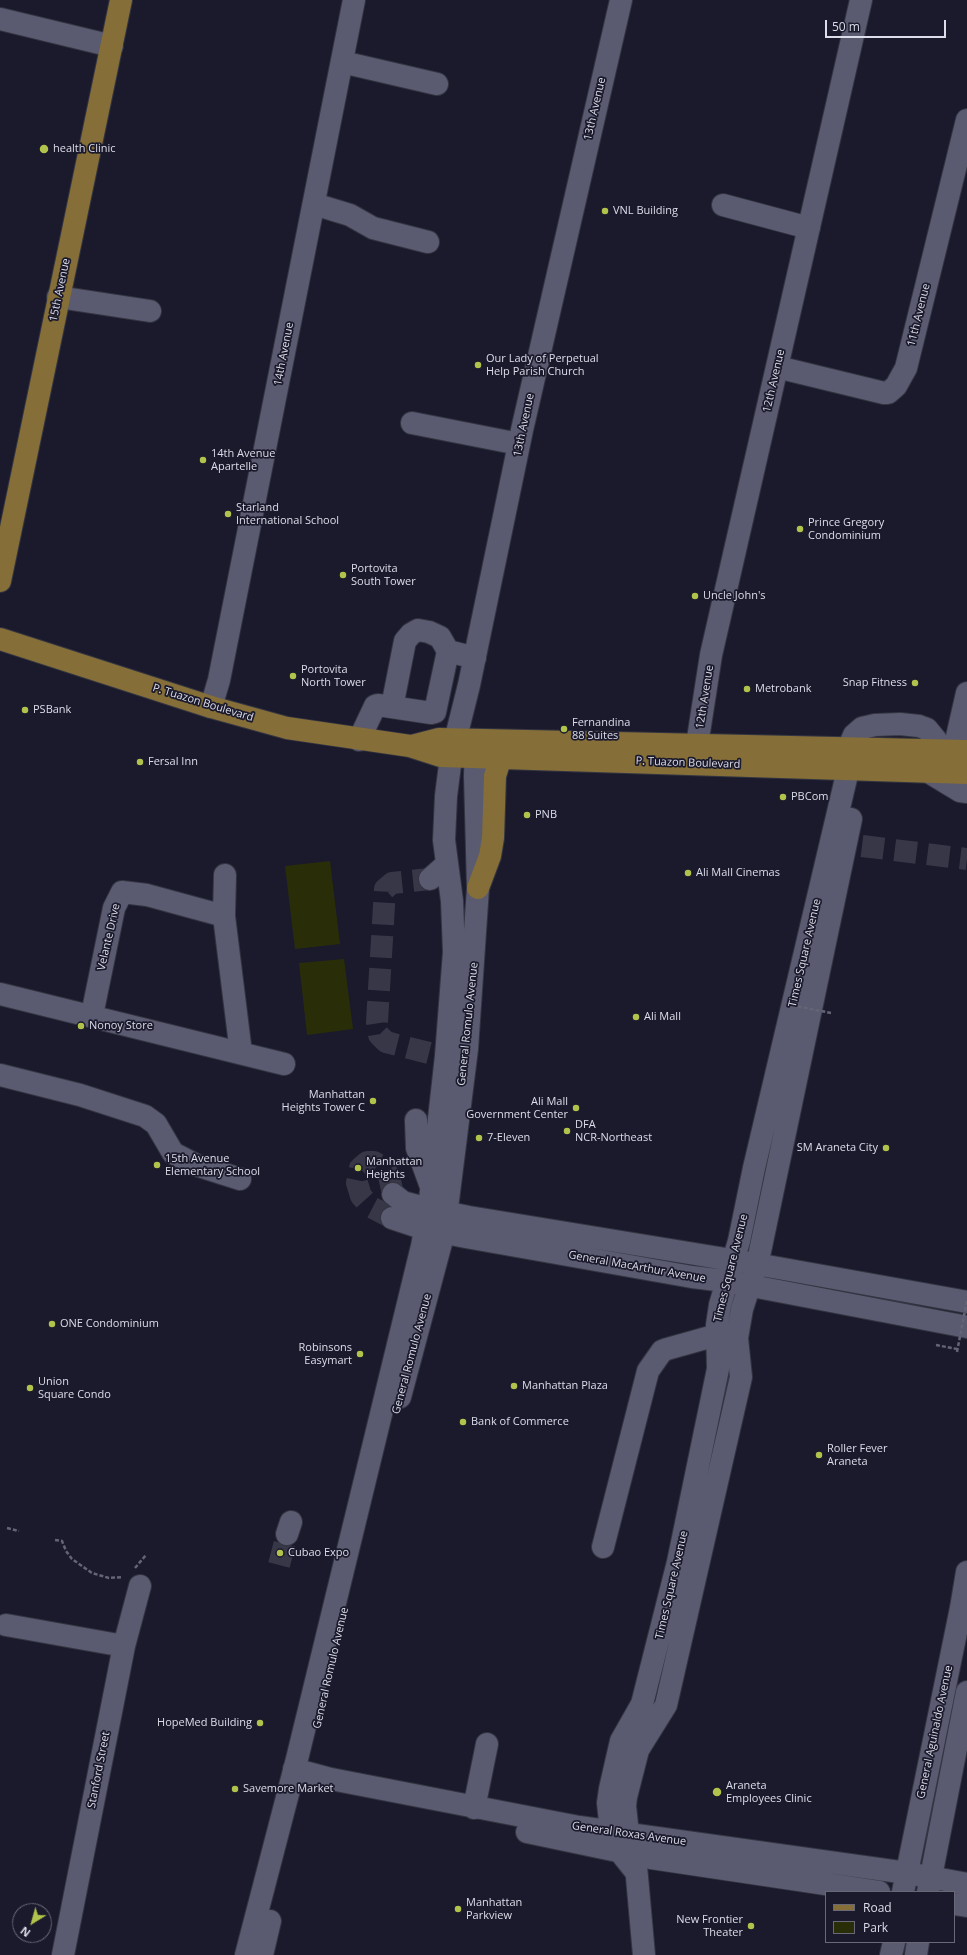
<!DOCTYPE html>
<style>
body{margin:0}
#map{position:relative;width:967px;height:1955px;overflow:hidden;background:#1a1a2c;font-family:"Open Sans",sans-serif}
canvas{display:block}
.legend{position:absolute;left:825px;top:1891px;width:130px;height:52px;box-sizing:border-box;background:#1a1a2c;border:1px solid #686878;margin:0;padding:5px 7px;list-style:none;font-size:12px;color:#dcddea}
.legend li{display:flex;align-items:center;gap:8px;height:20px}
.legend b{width:20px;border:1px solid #686878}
.north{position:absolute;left:12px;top:1903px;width:40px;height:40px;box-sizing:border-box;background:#1a1a2c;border:1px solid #686878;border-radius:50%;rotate:217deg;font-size:11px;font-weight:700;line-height:16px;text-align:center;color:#dcddea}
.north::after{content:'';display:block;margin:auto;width:14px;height:18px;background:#b2c34c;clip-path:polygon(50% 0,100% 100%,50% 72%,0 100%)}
.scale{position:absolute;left:825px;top:20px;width:121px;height:18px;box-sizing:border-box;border:2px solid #dcddea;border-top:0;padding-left:5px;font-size:12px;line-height:14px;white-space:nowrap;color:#dcddea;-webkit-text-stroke:3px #1a1a2c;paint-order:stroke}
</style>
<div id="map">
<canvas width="967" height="1955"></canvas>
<ul class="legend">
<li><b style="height:5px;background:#856e37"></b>Road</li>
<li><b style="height:11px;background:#2a2e08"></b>Park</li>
</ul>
<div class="north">N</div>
<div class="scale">50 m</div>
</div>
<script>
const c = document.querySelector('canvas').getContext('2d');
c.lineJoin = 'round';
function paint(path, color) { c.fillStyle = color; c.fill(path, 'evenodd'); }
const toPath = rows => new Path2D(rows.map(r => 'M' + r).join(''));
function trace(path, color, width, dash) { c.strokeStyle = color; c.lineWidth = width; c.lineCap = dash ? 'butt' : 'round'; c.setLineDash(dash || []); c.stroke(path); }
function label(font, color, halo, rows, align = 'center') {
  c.font = font + ' "Open Sans",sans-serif'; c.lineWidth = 3.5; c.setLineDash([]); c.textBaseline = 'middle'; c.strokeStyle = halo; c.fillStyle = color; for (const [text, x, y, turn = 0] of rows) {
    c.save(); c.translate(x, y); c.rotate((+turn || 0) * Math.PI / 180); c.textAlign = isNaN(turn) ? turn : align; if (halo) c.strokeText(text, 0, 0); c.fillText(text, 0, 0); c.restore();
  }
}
const green = toPath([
 [330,861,340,944,295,949,285,866],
 [344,959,353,1029,307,1035,299,963]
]);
const minorTunnel = toPath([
 [862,846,967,859],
 [429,1053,386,1042,379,1035,377,1022,385,889,392,883,430,879],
 [392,1218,371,1207,361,1196,357,1183,360,1168,367,1162,374,1162,384,1168,389,1176,393,1194],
 [279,1565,287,1534]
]);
const path = toPath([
 [936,1345,957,1349],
 [7,1528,19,1531],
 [55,1540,62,1541,66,1551,72,1559,92,1573,109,1578,123,1577],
 [135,1568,146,1555]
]);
const minor = toPath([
 [0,19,112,46],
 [342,62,437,84],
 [314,204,350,215,373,228,428,242],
 [723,205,809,228],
 [58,297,150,311],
 [777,367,884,393,888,393,896,386,906,368,967,120],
 [412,423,519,444],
 [211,707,219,680,354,0],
 [392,707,405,641,411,634,418,630,429,632,440,637,448,651],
 [359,740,375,706,378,705,431,713,435,712,448,651,475,658],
 [954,750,967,693],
 [697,763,697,745,711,655,861,0],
 [927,771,960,791,967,792],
 [225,875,224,916,241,1053],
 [430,879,447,864],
 [0,994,284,1064],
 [92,1015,114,908,122,892,147,895,224,916],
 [0,1075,80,1095,145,1116,156,1124,173,1153,196,1165,240,1179],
 [416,1120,417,1148,430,1184],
 [393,1194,403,1202,429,1209,469,1217,756,1264,967,1302],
 [392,1218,425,1229,466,1237,692,1277,726,1281,967,1327],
 [400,1397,444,1232,467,1049,478,888,475,776,476,741],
 [287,1534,291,1522],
 [603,1547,648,1371,662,1351,667,1349,717,1335],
 [6,1625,124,1646],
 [294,1769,331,1779,579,1827,907,1873,967,1884],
 [474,1808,487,1744],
 [527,1832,651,1858,879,1892],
 [636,1872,620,1852,611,1831,608,1803,610,1789,621,1741,642,1704,678,1562,718,1369,717,1325,720,1305,739,1241,754,1168,848,770,848,749,854,735,862,728,875,725,900,724,919,726,927,729,936,740,939,750],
 [903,1892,961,1608,967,1572],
 [928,1892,967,1692],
 [954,1904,967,1906],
 [63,1955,124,1646,140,1586],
 [246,1955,297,1759,422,1246,429,1209,446,1056,454,952,452,901,444,840,446,796,451,757,469,685,522,430,621,0],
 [262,1955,270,1921],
 [644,1955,635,1855,628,1834,625,1806,626,1797,638,1750,666,1705,741,1377,737,1338,742,1309,759,1256,851,819],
 [891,1955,894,1942],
 [916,1955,918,1942]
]);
const major = toPath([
 [0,581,121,0],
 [0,639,211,707,287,728,410,746,441,756,967,773],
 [412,746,439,739,967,751],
 [478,888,490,856,493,838,495,776,501,757]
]);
const pathBridge = toPath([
 [786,1004,831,1013],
 [957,1352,967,1300]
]);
const markers = [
 [44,149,5,"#b2c34c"],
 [605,211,4,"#b2c34c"],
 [478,365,4,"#b2c34c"],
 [203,460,4,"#b2c34c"],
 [228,514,4,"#b2c34c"],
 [800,529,4,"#b2c34c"],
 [343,575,4,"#b2c34c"],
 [695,596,4,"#b2c34c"],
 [293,676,4,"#b2c34c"],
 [915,683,4,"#b2c34c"],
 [747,689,4,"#b2c34c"],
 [25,710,4,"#b2c34c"],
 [564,729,4,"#b2c34c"],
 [140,762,4,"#b2c34c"],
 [783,797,4,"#b2c34c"],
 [527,815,4,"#b2c34c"],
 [688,873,4,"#b2c34c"],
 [636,1017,4,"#b2c34c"],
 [81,1026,4,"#b2c34c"],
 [373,1101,4,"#b2c34c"],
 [576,1108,4,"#b2c34c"],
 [567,1131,4,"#b2c34c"],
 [479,1138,4,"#b2c34c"],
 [886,1148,4,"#b2c34c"],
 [157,1165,4,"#b2c34c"],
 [358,1168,4,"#b2c34c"],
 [52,1324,4,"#b2c34c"],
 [360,1354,4,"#b2c34c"],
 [514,1386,4,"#b2c34c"],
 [30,1388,4,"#b2c34c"],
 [463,1422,4,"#b2c34c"],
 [819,1455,4,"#b2c34c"],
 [280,1553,4,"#b2c34c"],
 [260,1723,4,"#b2c34c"],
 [235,1789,4,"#b2c34c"],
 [717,1792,5,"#b2c34c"],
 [458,1909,4,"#b2c34c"],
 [751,1926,4,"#b2c34c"]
];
const streetNames = [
 ["13th Avenue",595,109,-77],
 ["15th Avenue",60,290,-78],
 ["11th Avenue",919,315,-76],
 ["14th Avenue",284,354,-79],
 ["12th Avenue",774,381,-77],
 ["13th Avenue",524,425,-78],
 ["12th Avenue",705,697,-81],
 ["P. Tuazon Boulevard",203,703,17],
 ["P. Tuazon Boulevard",688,763,2],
 ["Velante Drive",109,937,-77],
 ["Times Square Avenue",805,953,-77],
 ["General Romulo Avenue",468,1024,-84],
 ["General MacArthur Avenue",637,1267,10],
 ["Times Square Avenue",731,1268,-76],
 ["General Romulo Avenue",412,1354,-75],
 ["Times Square Avenue",672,1585,-77],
 ["General Romulo Avenue",331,1668,-77],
 ["General Aguinaldo Avenue",935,1732,-78],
 ["Stanford Street",99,1770,-79],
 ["General Roxas Avenue",629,1834,8]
];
const poiNames = [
 ["health Clinic",53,149],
 ["VNL Building",613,211],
 ["Our Lady of Perpetual",486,359],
 ["Help Parish Church",486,372],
 ["14th Avenue",211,454],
 ["Apartelle",211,467],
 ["Starland",236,508],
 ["International School",236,521],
 ["Prince Gregory",808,523],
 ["Condominium",808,536],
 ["Portovita",351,569],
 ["South Tower",351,582],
 ["Uncle John's",703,596],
 ["Portovita",301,670],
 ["North Tower",301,683],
 ["Snap Fitness",907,683,"right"],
 ["Metrobank",755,689],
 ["PSBank",33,710],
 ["Fernandina",572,723],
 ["88 Suites",572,736],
 ["Fersal Inn",148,762],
 ["PBCom",791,797],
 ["PNB",535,815],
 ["Ali Mall Cinemas",696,873],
 ["Ali Mall",644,1017],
 ["Nonoy Store",89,1026],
 ["Manhattan",365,1095,"right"],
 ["Heights Tower C",365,1108,"right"],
 ["Ali Mall",568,1102,"right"],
 ["Government Center",568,1115,"right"],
 ["DFA",575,1125],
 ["NCR-Northeast",575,1138],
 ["7-Eleven",487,1138],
 ["SM Araneta City",878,1148,"right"],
 ["15th Avenue",165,1159],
 ["Elementary School",165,1172],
 ["Manhattan",366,1162],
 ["Heights",366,1175],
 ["ONE Condominium",60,1324],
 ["Robinsons",352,1348,"right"],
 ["Easymart",352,1361,"right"],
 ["Union",38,1382],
 ["Square Condo",38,1395],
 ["Manhattan Plaza",522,1386],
 ["Bank of Commerce",471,1422],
 ["Roller Fever",827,1449],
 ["Araneta",827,1462],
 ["Cubao Expo",288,1553],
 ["HopeMed Building",252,1723,"right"],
 ["Araneta",726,1786],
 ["Employees Clinic",726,1799],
 ["Savemore Market",243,1789],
 ["Manhattan",466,1903],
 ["Parkview",466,1916],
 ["New Frontier",743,1920,"right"],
 ["Theater",743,1933,"right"]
];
paint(green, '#2a2e08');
trace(minorTunnel, '#373748', 22, [22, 11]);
trace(minor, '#343542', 24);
trace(major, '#343542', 24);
trace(path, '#636474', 2.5, [4, 2]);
trace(minor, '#5a5b70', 22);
trace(major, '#856e37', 22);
trace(pathBridge, '#636474', 2.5, [4, 2]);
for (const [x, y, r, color] of markers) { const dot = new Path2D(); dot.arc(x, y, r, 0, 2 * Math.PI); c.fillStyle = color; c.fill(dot); trace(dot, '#1a1a2c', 1.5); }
label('11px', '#dcddea', '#1a1a2c', streetNames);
label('11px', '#dcddea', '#1a1a2c', poiNames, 'left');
</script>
